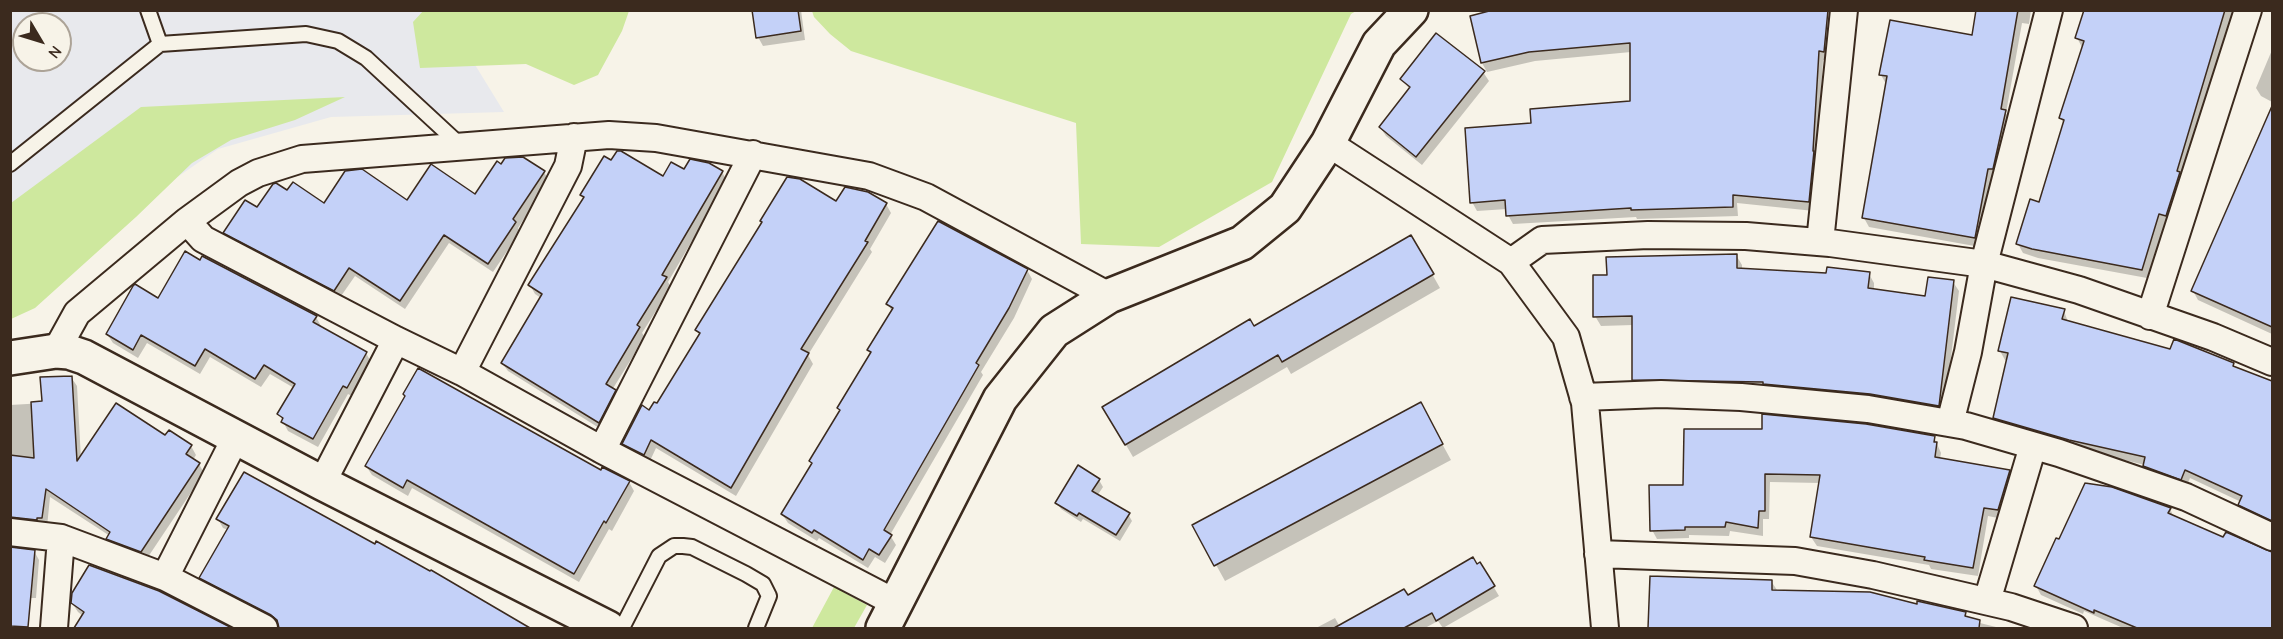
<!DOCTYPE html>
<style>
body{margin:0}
#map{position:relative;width:2283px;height:639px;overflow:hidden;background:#f7f3e8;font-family:"Comic Neue",sans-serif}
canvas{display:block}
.frame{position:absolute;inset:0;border:12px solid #3b2a1e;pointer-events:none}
.north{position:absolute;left:12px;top:12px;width:60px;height:60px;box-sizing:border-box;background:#f7f3e8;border:2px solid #aca397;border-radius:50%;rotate:128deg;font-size:16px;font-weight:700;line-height:24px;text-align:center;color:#3b2a1e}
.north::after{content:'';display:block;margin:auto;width:21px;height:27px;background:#3b2a1e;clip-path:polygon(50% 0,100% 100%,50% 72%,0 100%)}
</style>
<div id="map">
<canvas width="2283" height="639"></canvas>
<div class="frame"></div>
<div class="north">N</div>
</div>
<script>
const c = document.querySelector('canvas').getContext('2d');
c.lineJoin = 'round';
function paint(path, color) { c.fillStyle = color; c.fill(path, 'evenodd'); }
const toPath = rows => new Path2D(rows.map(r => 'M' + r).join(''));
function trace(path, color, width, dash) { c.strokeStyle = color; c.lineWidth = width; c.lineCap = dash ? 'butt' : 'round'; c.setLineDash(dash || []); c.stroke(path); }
const built = toPath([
 [11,11,442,11,504,112,331,117,218,149,59,259,11,299],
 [24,24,60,24,60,60,24,60]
]);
const green = toPath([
 [424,10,629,10,629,11,622,31,598,75,574,85,526,64,420,68,413,22],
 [812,11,1356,11,1351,14,1272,182,1159,247,1081,244,1076,123,851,51,830,34,814,17],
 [345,97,295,120,231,140,192,163,136,217,35,308,11,319,11,203,141,107],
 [834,587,867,605,854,628,812,628]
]);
const shadow = toPath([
 [754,10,801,10,805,40,763,46,758,37],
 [1499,10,1834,10,1828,60,1823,60,1814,211,1737,203,1738,216,1637,219,1636,217,1513,224,1508,215,1507,209,1477,211,1472,202,1532,124,1632,103,1631,52,1535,61,1487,72,1482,63,1472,17],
 [1978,10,2031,10,2029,24,2022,23,2006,113,2010,121,1997,178,1993,177,1980,247,1869,227,1864,218,1886,84,1881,75,1973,36],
 [2086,10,2238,10,2232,33,2226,31,2204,103,2205,105,2171,225,2165,223,2147,278,2038,258,2023,253,2018,244,2040,204,2064,124,2061,118,2083,49,2077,38],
 [2272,50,2272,102,2261,96,2256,88],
 [1483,72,1489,81,1422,165,1386,136,1380,127,1410,90,1402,79],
 [2272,110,2272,334,2198,300,2193,291],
 [684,171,722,172,727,181,668,282,671,287,642,333,645,337,612,390,620,400,604,431,508,371,502,363,541,298,535,294,530,285,585,199,582,195,663,178],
 [544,172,549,181,518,228,520,232,493,272,449,243,405,309,355,276,339,299,230,242,225,233,258,209,287,192,324,205,408,202,476,196],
 [837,204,886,204,891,213,870,249,872,252,808,355,813,364,736,496,656,448,649,463,629,453,624,444,657,405,700,335,697,330],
 [1411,237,1440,288,1291,374,1287,367,1133,457,1104,407,1254,328],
 [1736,255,1742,265,1742,270,1827,275,1869,274,1874,283,1874,291,1927,298,1953,282,1959,291,1944,415,1639,389,1634,380,1633,325,1601,326,1595,316,1608,277],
 [1027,270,1032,279,1014,318,981,372,983,375,890,535,896,545,885,563,875,557,868,568,819,538,817,541,788,523,782,514,813,465,811,461,841,412,839,408,871,355,868,350,892,312,888,304],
 [159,300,316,317,321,326,320,327,366,353,371,362,352,396,348,394,318,447,288,431,279,414,294,388,270,374,261,387,210,357,200,374,147,343,138,358,113,343,107,334],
 [2064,311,2068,322,2171,351,2233,364,2236,369,2272,383,2272,457,2254,508,2190,478,2186,488,2150,475,2145,465,2075,448,2000,427,1995,418,2008,361,2005,360,2000,351],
 [71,377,77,386,81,459,166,437,191,446,196,455,193,460,199,464,204,473,146,560,113,548,108,539,110,536,50,497,47,527,10,527,10,405,44,403],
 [1429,420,1451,460,1225,581,1194,525],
 [1934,437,1941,453,1940,459,2009,471,2014,480,2003,519,1988,516,1978,576,1931,569,1929,565,1817,546,1811,537,1820,483,1770,482,1769,519,1763,519,1763,536,1730,531,1729,536,1689,535,1689,538,1657,539,1652,530,1685,486],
 [366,466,601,472,629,482,634,491,612,531,609,529,579,582,412,488,408,496,372,475],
 [1099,480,1103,487,1097,496,1128,514,1132,521,1120,541,1083,519,1081,522,1061,509,1057,503],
 [2272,493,2272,526,2264,523,2259,514],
 [2170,509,2174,517,2224,539,2272,553,2272,628,2123,628,2084,611,2083,614,2041,595,2036,586],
 [218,519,522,625,524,628,280,628,278,624,206,587,201,578,228,530,223,528],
 [10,549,34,551,39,560,36,598,28,598,26,628,10,628],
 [1480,564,1499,596,1443,628,1438,621,1425,628,1316,628,1335,618,1340,627],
 [1771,581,1777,590,1918,606,1965,613,1968,620,2000,628,1650,627],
 [158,592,229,628,75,628,83,616,78,612,72,603]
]);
const building = toPath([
 [752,10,798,10,801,31,756,38,752,10],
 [1493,10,1828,10,1824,52,1819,51,1813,151,1814,151,1809,202,1733,195,1733,207,1631,210,1631,208,1506,216,1505,200,1470,203,1465,128,1531,123,1530,109,1630,101,1630,43,1529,52,1481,63,1470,16,1493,10],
 [1976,10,2018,10,2001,109,2006,110,1993,169,1988,169,1975,238,1862,218,1887,76,1879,75,1890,20,1972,35,1976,10],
 [2084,10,2225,10,2177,171,2180,172,2166,216,2159,214,2142,270,2032,249,2016,244,2030,199,2039,202,2064,120,2059,118,2084,41,2075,38,2084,10],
 [1436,33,1485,71,1416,157,1379,127,1410,87,1400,79,1436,33],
 [2272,106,2272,327,2191,291,2272,106],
 [617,151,621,151,663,176,671,162,684,169,690,159,709,163,723,171,662,275,667,277,637,325,640,327,606,384,616,390,599,423,501,363,542,294,528,285,584,197,580,195,604,156,611,160,617,151],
 [523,157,545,171,513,219,516,222,488,264,444,235,400,301,349,268,334,291,223,233,245,200,257,207,273,184,276,183,287,190,293,182,324,203,345,171,362,169,407,200,431,164,475,194,497,161,501,164,505,158,523,157],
 [787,177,800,179,836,201,845,187,868,192,887,203,865,241,868,242,801,349,809,353,731,488,651,440,644,455,622,444,642,405,649,410,654,402,657,403,700,333,695,330,762,222,760,221,787,177],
 [938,221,1028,269,1009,308,976,363,979,365,884,530,892,535,879,555,869,549,863,560,814,530,812,533,781,514,812,463,809,461,840,410,837,408,871,352,867,350,893,308,886,304,938,221],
 [1411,235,1434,274,1282,362,1278,355,1125,445,1102,407,1250,319,1254,326,1411,235],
 [185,251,200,260,202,256,317,316,313,322,367,352,347,388,343,386,313,439,281,422,283,418,277,414,295,384,264,365,255,379,205,349,195,366,141,335,133,350,106,334,133,286,135,284,158,298,185,251],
 [1737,254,1737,268,1826,273,1827,267,1870,272,1868,288,1925,296,1928,277,1954,280,1939,406,1870,394,1763,384,1763,382,1632,380,1632,316,1593,317,1593,275,1607,275,1606,257,1737,254],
 [2011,297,2065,309,2062,319,2170,349,2174,339,2234,363,2233,366,2272,381,2272,521,2238,505,2242,496,2185,470,2181,480,2143,466,2145,457,2069,440,1993,418,2008,353,1998,351,2011,297],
 [418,368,601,470,602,467,630,481,606,523,604,521,574,574,407,480,403,488,365,466,405,396,403,394,418,368],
 [72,376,77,461,116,403,165,435,169,430,192,445,186,454,200,463,141,552,106,539,110,532,46,489,42,518,37,518,37,520,10,517,10,455,34,458,31,402,42,401,40,377,72,376],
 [1421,402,1443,444,1214,566,1192,525,1421,402],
 [1762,414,1866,424,1935,436,1934,442,1937,442,1935,457,2010,470,1998,510,1984,508,1973,568,1924,560,1925,557,1810,537,1820,475,1765,474,1765,511,1759,511,1758,528,1726,522,1725,527,1685,527,1685,530,1650,531,1649,485,1683,485,1684,429,1762,429,1762,414],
 [1078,465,1100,479,1092,491,1130,513,1116,535,1079,513,1077,516,1055,503,1078,465],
 [244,472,375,544,376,541,430,571,431,570,530,628,279,628,277,620,271,615,199,578,229,526,216,519,244,472],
 [2085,483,2112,487,2171,508,2168,513,2223,537,2226,532,2272,552,2272,628,2137,628,2094,610,2094,613,2034,586,2056,538,2059,539,2085,483],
 [10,547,35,550,28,627,10,626,10,547],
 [1473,557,1477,564,1480,562,1495,586,1436,621,1432,613,1404,628,1334,628,1404,589,1408,595,1473,557],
 [89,565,159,591,232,628,74,628,84,612,71,603,72,593,89,565],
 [1650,576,1772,580,1772,590,1870,592,1917,604,1917,601,1966,612,1965,616,1980,620,1979,628,1648,628,1650,576]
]);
const lane = toPath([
 [160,44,306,34,338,41,366,58,460,145],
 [10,164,160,44,148,10],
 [622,628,659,556,674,546,683,546,692,547,746,574,763,584,769,596,756,628]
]);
const street = toPath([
 [1328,143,1511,262,1566,337,1585,403,1605,628],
 [187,221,203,239,396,340,462,372,602,450,896,603],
 [1820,242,1844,10],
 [1511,262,1542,240,1648,235,1746,236,1830,243,1984,264,2079,290,2213,337,2272,362],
 [2150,316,2248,10],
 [56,351,77,313,187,221,239,183,258,173,302,159,609,135,656,138,869,176,926,197,1109,296],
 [462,372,568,166,574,137],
 [1583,397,1661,394,1741,397,1868,409,1966,426,2059,453,2186,497,2272,537],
 [1950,423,1968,352,1984,264,2049,10],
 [602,450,753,154],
 [322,483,396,340],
 [10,532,61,538,165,577,264,628],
 [1598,554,1795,561,1873,575,2011,607,2074,628],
 [165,577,236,437],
 [1987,601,2033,446],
 [54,628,61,538]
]);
const secondary = toPath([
 [10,358,56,351,69,352,84,357,322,483,608,628],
 [883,628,1000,399,1054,331,1109,296,1242,243,1285,208,1328,143,1379,44,1411,10]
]);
paint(built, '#e8e9ed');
paint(green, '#cee89e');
paint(shadow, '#0003');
paint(building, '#c4d1f8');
trace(building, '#3b2a1e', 1.5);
trace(lane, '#3b2a1e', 18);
trace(street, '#3b2a1e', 30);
trace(secondary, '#3b2a1e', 38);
trace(lane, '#f7f3e8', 14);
trace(street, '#f7f3e8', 26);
trace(secondary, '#f7f3e8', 33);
</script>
